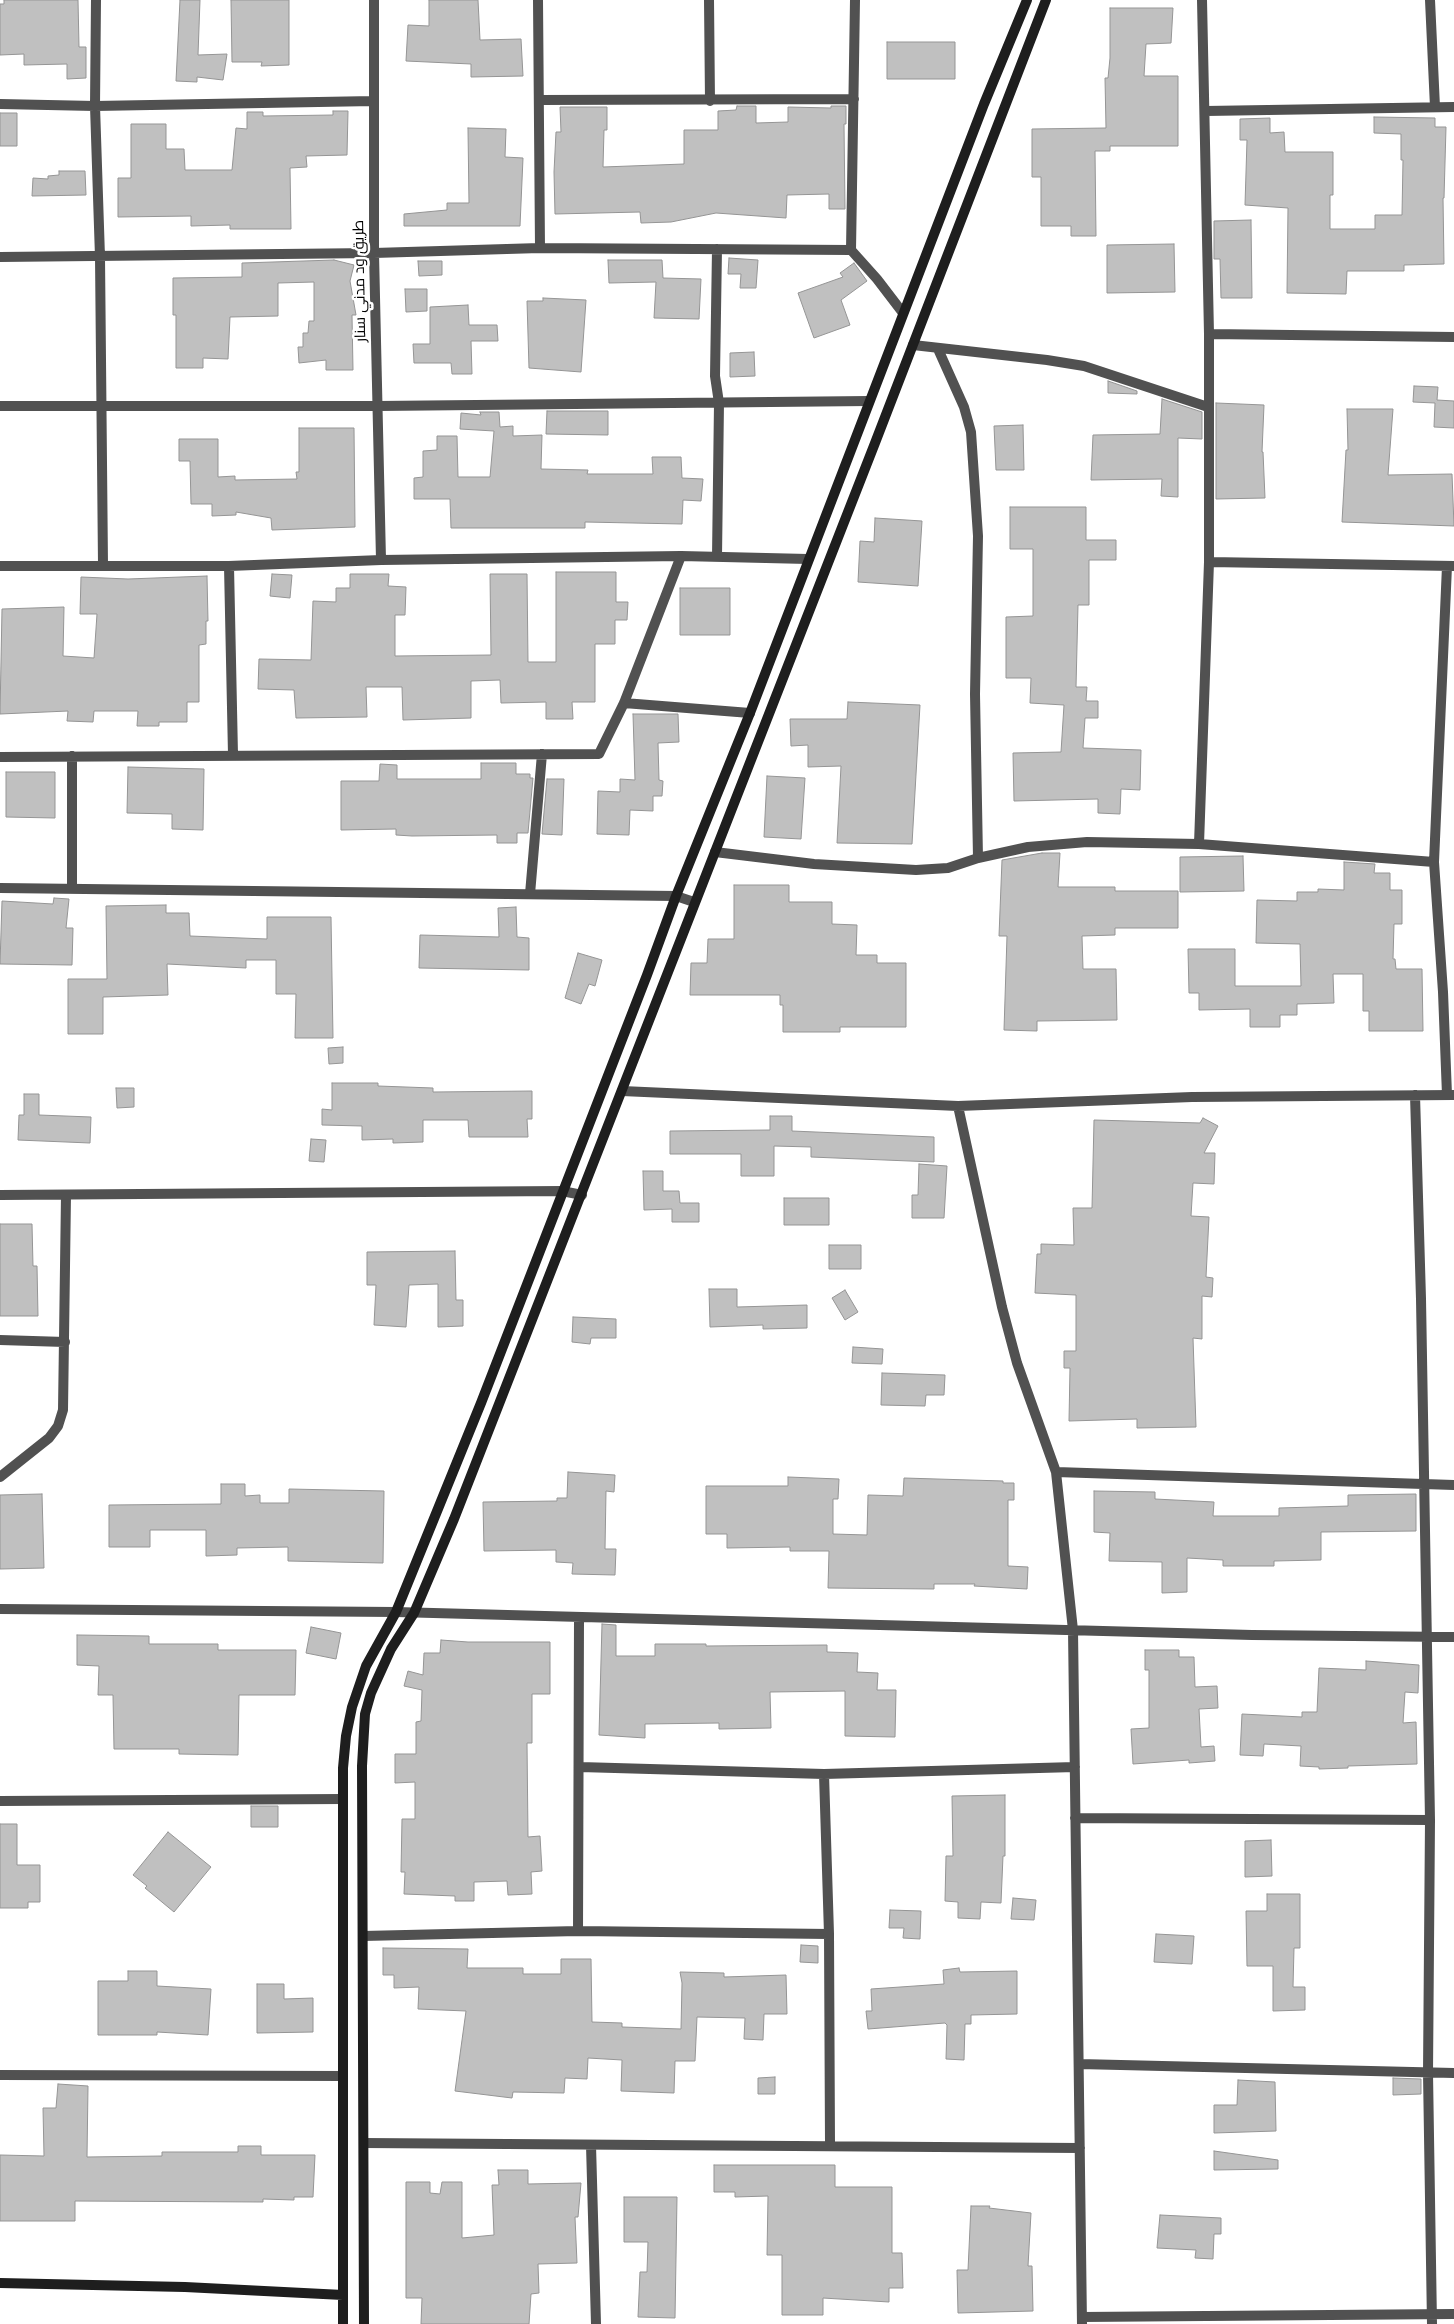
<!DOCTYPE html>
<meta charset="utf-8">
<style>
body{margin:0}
canvas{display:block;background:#fff}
</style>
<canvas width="1454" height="2324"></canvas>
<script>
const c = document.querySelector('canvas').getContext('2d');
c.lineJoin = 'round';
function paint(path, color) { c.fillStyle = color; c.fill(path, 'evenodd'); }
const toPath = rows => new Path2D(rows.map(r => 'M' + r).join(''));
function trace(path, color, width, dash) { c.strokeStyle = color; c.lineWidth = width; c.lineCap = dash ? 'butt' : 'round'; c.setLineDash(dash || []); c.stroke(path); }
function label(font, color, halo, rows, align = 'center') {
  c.font = font + ' Helvetica,Cairo,sans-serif'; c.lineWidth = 5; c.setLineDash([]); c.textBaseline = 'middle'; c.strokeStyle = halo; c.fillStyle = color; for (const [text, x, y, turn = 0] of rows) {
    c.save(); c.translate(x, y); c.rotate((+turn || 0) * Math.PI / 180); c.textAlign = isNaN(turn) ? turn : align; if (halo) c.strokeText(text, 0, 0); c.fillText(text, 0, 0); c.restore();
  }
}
const building = toPath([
 [4,0,78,0,79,47,86,47,86,78,67,79,67,64,24,65,24,54,0,55,0,4,4,4,4,0],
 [180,0,200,0,198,55,227,54,223,80,197,77,197,82,176,81,180,0],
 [231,0,289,0,289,65,261,66,262,62,232,62,231,0],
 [429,0,478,0,480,40,521,39,523,76,471,77,471,64,406,61,408,25,429,26,429,0],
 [1110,8,1173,8,1171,43,1146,44,1144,76,1178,76,1178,146,1110,146,1110,151,1095,151,1096,236,1071,236,1071,226,1041,226,1041,177,1032,177,1032,129,1106,128,1105,78,1108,78,1110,58,1110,8],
 [887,42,955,42,955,79,887,79,887,42],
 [737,106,756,106,756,123,788,122,788,107,831,108,831,106,846,106,846,124,844,124,845,209,829,209,829,194,787,195,786,218,716,213,671,222,641,223,640,212,555,214,554,172,556,132,561,132,560,107,607,107,607,130,604,130,603,167,684,164,684,130,718,130,718,111,736,110,737,106],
 [333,111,348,111,347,155,306,156,307,167,290,168,291,229,230,229,230,225,191,226,191,216,118,217,118,178,131,178,131,124,166,124,166,149,184,149,185,170,232,170,236,128,247,129,247,112,263,112,263,116,333,115,333,111],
 [0,113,17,113,17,146,0,146,0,113],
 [1374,117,1435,118,1435,127,1446,127,1444,198,1443,198,1444,264,1404,265,1404,271,1347,271,1346,294,1287,293,1288,208,1245,205,1247,140,1240,140,1240,119,1270,118,1270,133,1284,132,1285,152,1333,152,1333,195,1330,195,1330,229,1375,229,1375,215,1402,215,1403,160,1401,160,1401,134,1374,133,1374,117],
 [468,128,506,129,505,157,523,158,520,226,404,226,404,214,447,210,447,203,469,203,468,128],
 [59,171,85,171,86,195,32,196,33,178,48,179,48,176,59,175,59,171],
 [1251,220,1252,298,1221,298,1220,259,1214,259,1214,221,1251,220],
 [1174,244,1175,292,1107,293,1107,245,1174,244],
 [729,258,758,260,756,288,740,288,741,274,728,274,729,258],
 [334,260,354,265,350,281,356,315,352,315,353,370,326,370,326,360,299,363,298,347,303,347,303,333,308,333,309,321,314,321,314,282,278,283,278,316,230,317,228,359,203,358,203,368,176,368,176,315,173,315,173,278,242,277,242,263,334,260],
 [608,260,662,260,663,278,701,279,699,319,654,318,656,282,609,283,608,260],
 [418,261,442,261,442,275,419,276,418,261],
 [854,263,867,281,841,300,850,325,814,338,798,293,843,277,840,273,854,263],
 [405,289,427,289,427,311,406,312,405,289],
 [543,298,586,300,581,372,529,368,527,301,543,301,543,298],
 [468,305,469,325,497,325,498,341,471,341,472,374,452,374,451,363,414,363,413,344,430,344,430,307,468,305],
 [754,352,755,376,730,377,730,353,754,352],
 [1108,381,1137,391,1137,394,1108,393,1108,381],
 [1414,386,1438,387,1437,400,1454,401,1454,428,1434,427,1435,403,1413,402,1414,386],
 [1162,399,1202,412,1202,439,1178,438,1178,497,1161,496,1162,479,1091,480,1093,435,1160,434,1162,399],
 [1216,403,1264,405,1262,452,1263,452,1265,498,1216,499,1216,403],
 [1347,409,1393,409,1388,475,1452,474,1454,526,1342,522,1346,450,1348,450,1347,409],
 [547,411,608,411,608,435,546,434,547,411],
 [480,412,499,412,500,427,513,426,513,436,542,435,541,469,588,470,587,474,653,474,652,457,681,457,682,478,703,479,701,501,683,500,682,524,585,522,585,528,451,528,450,499,414,499,414,478,423,477,423,451,437,450,437,436,457,436,458,477,490,477,494,431,460,429,461,413,481,415,480,412],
 [1023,425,1024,470,996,470,994,426,1023,425],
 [299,428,354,428,355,527,272,530,271,518,236,512,236,515,212,516,212,504,191,504,190,461,179,461,179,439,218,439,218,477,235,476,235,480,297,479,296,472,299,472,299,428],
 [1010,507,1086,507,1086,540,1116,540,1116,560,1089,560,1089,605,1078,605,1076,687,1087,687,1086,701,1098,701,1098,718,1085,718,1083,748,1141,750,1140,790,1121,789,1120,814,1098,813,1098,799,1014,801,1013,753,1061,752,1064,705,1030,703,1031,678,1006,678,1006,617,1033,616,1033,549,1010,549,1010,507],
 [875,518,922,521,918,586,858,582,860,541,874,542,875,518],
 [556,572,616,572,616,602,628,602,627,620,615,620,615,644,595,644,595,702,572,702,573,719,546,719,546,702,501,703,500,680,471,681,471,718,403,720,402,687,366,687,367,717,296,718,294,690,258,689,259,659,311,660,313,601,336,602,336,588,350,588,350,574,389,574,388,586,406,587,405,615,395,615,395,656,491,655,490,574,527,574,528,662,556,662,556,572],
 [272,574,292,575,290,598,270,596,272,574],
 [207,576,208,621,206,621,206,644,199,645,199,702,187,702,187,722,159,722,159,726,137,726,138,711,94,711,93,722,67,721,68,711,0,714,2,609,64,607,63,656,94,658,97,614,80,614,81,577,128,579,207,576],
 [680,588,730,588,730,635,680,635,680,588],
 [848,702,920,705,912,844,837,843,841,766,808,767,808,745,791,746,790,719,847,719,848,702],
 [633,714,678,714,679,742,658,743,659,780,663,781,662,796,653,796,653,811,630,810,629,835,597,834,598,791,620,792,620,779,635,780,633,714],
 [481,763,516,763,516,774,530,774,530,778,533,778,528,833,517,833,517,843,497,843,497,835,412,836,396,835,396,829,341,830,341,781,379,781,380,764,397,765,397,779,481,779,481,763],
 [128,767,204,769,203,830,172,829,172,814,127,813,128,767],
 [6,772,55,772,55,818,6,817,6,772],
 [767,776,805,778,801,839,764,837,767,776],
 [547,779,564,779,562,835,542,834,547,779],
 [1042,853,1060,853,1058,887,1115,887,1115,891,1178,891,1178,928,1115,928,1115,935,1082,936,1083,969,1116,969,1117,1020,1037,1021,1037,1031,1004,1030,1007,936,999,936,1002,860,1042,853],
 [1243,856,1244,891,1180,892,1180,857,1243,856],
 [1344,862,1375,864,1374,873,1390,873,1390,890,1402,890,1402,924,1394,924,1393,959,1395,959,1396,969,1422,969,1423,1031,1369,1031,1369,1011,1363,1011,1363,974,1333,974,1334,1003,1297,1004,1297,1015,1280,1015,1280,1027,1250,1027,1250,1009,1199,1010,1199,993,1189,993,1188,949,1235,949,1235,986,1301,986,1300,944,1256,943,1257,900,1297,901,1297,892,1318,892,1318,889,1344,890,1344,862],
 [734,885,789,885,789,902,832,902,832,924,857,925,856,955,877,955,877,963,906,963,906,1027,840,1027,840,1032,783,1032,783,1005,780,1005,780,995,690,995,691,963,707,963,708,939,734,939,734,885],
 [54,898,69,899,66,928,73,928,72,965,0,964,2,901,53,904,54,898],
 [166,905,166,913,189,913,190,936,267,939,267,917,331,917,333,1038,295,1038,296,994,276,994,276,960,246,960,246,968,167,964,168,995,103,997,103,1034,68,1034,68,979,107,979,106,906,166,905],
 [516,907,517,937,529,938,529,970,419,968,420,935,499,937,498,908,516,907],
 [578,953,602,960,595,986,589,984,581,1004,565,998,578,953],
 [343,1047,343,1063,329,1064,328,1048,343,1047],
 [332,1083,378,1083,378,1086,433,1088,433,1092,532,1091,532,1119,527,1119,528,1137,469,1137,468,1120,423,1120,423,1142,393,1143,393,1139,362,1140,362,1126,322,1125,322,1109,332,1110,332,1083],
 [116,1088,134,1088,134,1107,117,1108,116,1088],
 [24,1094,39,1094,39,1115,91,1117,90,1143,18,1140,19,1115,24,1115,24,1094],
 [770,1116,792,1116,792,1131,934,1137,934,1162,811,1157,811,1147,774,1146,774,1176,741,1176,741,1154,670,1154,670,1131,770,1130,770,1116],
 [1203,1118,1218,1126,1204,1153,1215,1153,1214,1184,1193,1183,1191,1216,1209,1217,1206,1277,1213,1278,1212,1297,1202,1296,1202,1339,1193,1338,1196,1427,1137,1428,1137,1419,1069,1421,1070,1368,1064,1368,1064,1351,1076,1351,1076,1295,1035,1293,1037,1254,1041,1254,1041,1244,1074,1245,1073,1208,1092,1208,1094,1120,1200,1123,1203,1118],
 [311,1139,326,1140,324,1162,309,1161,311,1139],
 [919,1164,947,1166,944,1218,912,1218,912,1195,918,1195,919,1164],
 [643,1171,663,1171,663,1191,679,1191,680,1203,699,1203,699,1222,672,1222,672,1209,644,1210,643,1171],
 [784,1198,829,1198,829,1225,784,1225,784,1198],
 [0,1224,32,1224,33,1266,37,1266,38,1316,0,1316,0,1224],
 [829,1245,861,1245,861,1269,829,1269,829,1245],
 [455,1251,456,1300,463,1300,463,1326,438,1327,438,1284,409,1285,406,1327,374,1325,376,1285,367,1285,367,1252,455,1251],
 [709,1289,737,1289,737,1307,807,1305,807,1328,763,1329,763,1325,710,1327,709,1289],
 [845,1290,858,1312,845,1320,832,1298,845,1290],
 [573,1317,616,1319,616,1338,591,1338,590,1344,572,1342,573,1317],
 [853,1347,883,1349,882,1364,852,1363,853,1347],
 [882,1373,945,1375,944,1395,926,1395,925,1406,881,1405,882,1373],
 [568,1472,615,1475,614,1492,606,1491,605,1549,616,1549,615,1575,572,1574,573,1563,556,1562,556,1550,484,1551,483,1502,557,1501,557,1498,567,1498,568,1472],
 [788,1477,839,1479,838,1499,833,1499,833,1534,867,1535,868,1495,903,1496,904,1478,1003,1481,1003,1483,1014,1483,1014,1500,1008,1500,1008,1566,1028,1567,1027,1589,974,1586,975,1584,934,1584,934,1589,828,1588,829,1551,790,1551,790,1547,727,1548,727,1534,706,1534,706,1486,788,1486,788,1477],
 [221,1484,245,1484,245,1496,260,1495,260,1503,289,1503,289,1489,384,1491,383,1563,288,1561,288,1547,237,1548,237,1555,206,1556,206,1530,150,1530,150,1547,109,1547,109,1505,221,1504,221,1484],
 [1094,1491,1155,1492,1155,1499,1214,1502,1213,1516,1279,1516,1279,1508,1348,1506,1348,1495,1416,1494,1416,1531,1321,1532,1321,1560,1274,1561,1274,1566,1223,1566,1223,1560,1187,1558,1187,1592,1162,1593,1162,1562,1109,1561,1110,1533,1094,1532,1094,1491],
 [42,1494,44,1568,0,1569,0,1495,42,1494],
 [602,1624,616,1625,616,1656,655,1656,655,1644,706,1644,706,1646,827,1645,827,1652,858,1653,857,1672,878,1673,877,1690,896,1690,895,1737,845,1736,845,1691,770,1692,771,1728,719,1729,719,1723,645,1724,645,1738,599,1735,602,1624],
 [311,1627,341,1633,336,1659,306,1653,311,1627],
 [77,1635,149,1636,149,1644,218,1644,218,1650,296,1650,295,1695,239,1695,238,1755,179,1754,179,1749,114,1749,113,1695,98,1695,99,1666,77,1665,77,1635],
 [441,1640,468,1642,550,1642,550,1694,532,1694,532,1743,527,1743,528,1837,540,1836,542,1871,531,1872,532,1894,508,1895,507,1881,474,1882,474,1901,455,1901,455,1896,404,1894,405,1872,401,1872,402,1819,415,1819,415,1782,395,1783,395,1754,416,1754,416,1722,421,1721,422,1690,404,1686,408,1671,423,1675,424,1653,440,1653,441,1640],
 [1145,1650,1179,1650,1179,1657,1194,1657,1195,1687,1217,1686,1218,1708,1199,1709,1201,1747,1214,1746,1215,1761,1189,1763,1189,1760,1133,1764,1131,1729,1149,1728,1149,1670,1145,1670,1145,1650],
 [1366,1661,1419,1665,1418,1693,1405,1692,1403,1723,1416,1722,1417,1764,1348,1766,1348,1768,1319,1769,1319,1767,1300,1766,1301,1746,1264,1744,1263,1756,1240,1755,1242,1714,1302,1717,1302,1712,1317,1712,1319,1668,1366,1670,1366,1661],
 [1005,1795,1005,1856,1003,1856,1001,1903,981,1902,980,1919,958,1918,958,1902,945,1901,946,1856,953,1856,952,1796,1005,1795],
 [251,1806,278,1806,278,1827,251,1827,251,1806],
 [0,1824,17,1824,17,1865,40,1865,40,1902,28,1902,28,1908,0,1908,0,1824],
 [168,1832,211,1867,174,1912,145,1888,147,1886,133,1875,168,1832],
 [1271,1840,1272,1876,1245,1877,1245,1841,1271,1840],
 [1267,1894,1300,1894,1300,1948,1294,1948,1293,1987,1305,1987,1305,2010,1273,2011,1273,1966,1247,1966,1246,1911,1267,1911,1267,1894],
 [1013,1898,1036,1900,1034,1920,1011,1919,1013,1898],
 [890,1910,921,1911,920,1939,903,1938,904,1928,889,1928,890,1910],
 [1156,1934,1194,1936,1192,1964,1154,1962,1156,1934],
 [801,1945,818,1946,818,1963,800,1962,801,1945],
 [383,1948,468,1949,467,1968,523,1968,523,1974,561,1974,561,1959,591,1959,592,2022,622,2023,622,2027,681,2029,682,1983,680,1972,724,1973,724,1977,786,1975,787,2014,764,2014,763,2040,744,2039,745,2018,697,2017,695,2061,675,2061,674,2093,621,2091,622,2060,588,2058,587,2079,565,2078,564,2093,513,2092,512,2098,455,2091,466,2011,418,2009,419,1987,394,1988,394,1975,383,1975,383,1948],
 [959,1968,960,1972,1017,1971,1017,2014,971,2015,971,2024,965,2024,964,2060,946,2059,947,2025,945,2023,868,2029,866,2011,872,2011,871,1989,944,1984,943,1970,959,1968],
 [128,1971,157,1971,157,1986,211,1989,208,2035,157,2032,157,2035,98,2035,98,1981,128,1981,128,1971],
 [257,1984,284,1984,284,1999,313,1998,313,2032,257,2033,257,1984],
 [775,2077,775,2094,758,2094,758,2078,775,2077],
 [1393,2078,1421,2079,1421,2094,1393,2095,1393,2078],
 [1238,2080,1275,2082,1276,2131,1214,2133,1214,2105,1237,2105,1238,2080],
 [58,2084,88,2086,87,2157,162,2156,162,2152,238,2152,238,2146,261,2146,261,2155,315,2155,313,2197,294,2197,294,2200,263,2199,263,2202,75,2201,75,2221,0,2221,0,2155,44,2156,43,2108,56,2108,58,2084],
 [1214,2151,1278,2160,1278,2169,1214,2170,1214,2151],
 [714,2165,835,2165,835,2187,892,2187,892,2253,902,2253,903,2288,889,2288,889,2302,823,2298,823,2315,782,2315,782,2255,767,2255,768,2196,735,2197,735,2192,714,2192,714,2165],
 [498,2170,528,2170,528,2184,581,2183,578,2217,575,2217,577,2263,538,2264,539,2293,531,2294,529,2324,421,2324,422,2298,406,2298,406,2182,430,2182,430,2193,440,2194,442,2182,462,2182,462,2238,494,2235,492,2185,499,2185,498,2170],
 [624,2197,677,2197,675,2318,638,2317,640,2272,647,2272,648,2242,624,2242,624,2197],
 [971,2206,990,2206,989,2208,1031,2213,1028,2266,1032,2266,1033,2311,958,2313,957,2270,968,2270,971,2206],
 [1160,2215,1221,2218,1221,2234,1214,2234,1213,2259,1195,2258,1196,2250,1157,2248,1160,2215]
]);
const street = toPath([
 [96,0,95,106,100,257,103,565],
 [374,0,374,253,381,560],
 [538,0,540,248],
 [709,0,710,101],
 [855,0,851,250,877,279,903,313],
 [1430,0,1435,107],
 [539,100,854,99],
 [0,104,95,106,374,101],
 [1206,111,1454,107],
 [717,249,715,376,719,403,717,557],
 [0,257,374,253,540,248,851,250],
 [1209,334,1454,337],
 [913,345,1047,360,1084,366,1208,407],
 [938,349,964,407,971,432,978,536,975,694,978,858],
 [0,406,378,406,869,401],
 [1209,562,1454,566],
 [0,566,229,566,381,560,681,556,808,559],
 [229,566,233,755],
 [1447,566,1434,862,1443,992,1447,1095],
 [624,703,750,713],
 [72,756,72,889],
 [0,757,599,754,624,703,681,556],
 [1199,844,1209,562,1209,334,1202,0],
 [715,852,814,864,916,870,948,868,978,858,1028,847,1087,842,1199,844,1434,862],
 [0,888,676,896,694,902],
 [530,894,542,754],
 [622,1091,958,1106,1192,1097,1454,1095],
 [1415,1095,1421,1299,1430,1820,1428,2073,1432,2324],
 [958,1106,1002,1307,1017,1363,1056,1472,1073,1630,1082,2324],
 [0,1195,562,1191,582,1195],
 [0,1340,65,1342],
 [1056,1472,1454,1485],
 [0,1477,49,1438,58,1426,63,1410,66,1195],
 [0,1609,396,1612,1252,1635,1454,1637],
 [580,1767,824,1774,1075,1767],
 [824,1774,829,1934,830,2145],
 [0,1801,343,1799],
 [1075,1818,1430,1820],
 [578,1931,579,1617],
 [363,1936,578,1931,829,1934],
 [1079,2064,1454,2073],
 [0,2075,343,2076],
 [364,2143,1080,2148],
 [591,2145,596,2324],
 [1082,2317,1454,2314]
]);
const secondary = toPath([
 [0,2283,185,2287,343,2295],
 [343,2324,343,1768,346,1736,352,1707,366,1666,396,1612,481,1403,647,975,676,896,750,713,984,104,1027,0],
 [364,2324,362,1766,365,1714,371,1693,391,1649,414,1613,454,1519,875,443,1046,0]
]);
const streetNames = [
 ["طريق ود مدني سنار",360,281,-91]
];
paint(building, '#c0c0c0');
trace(building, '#959595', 1);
trace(street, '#515151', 10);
trace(secondary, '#1e1e1e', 10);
label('15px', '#000', '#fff', streetNames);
</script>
